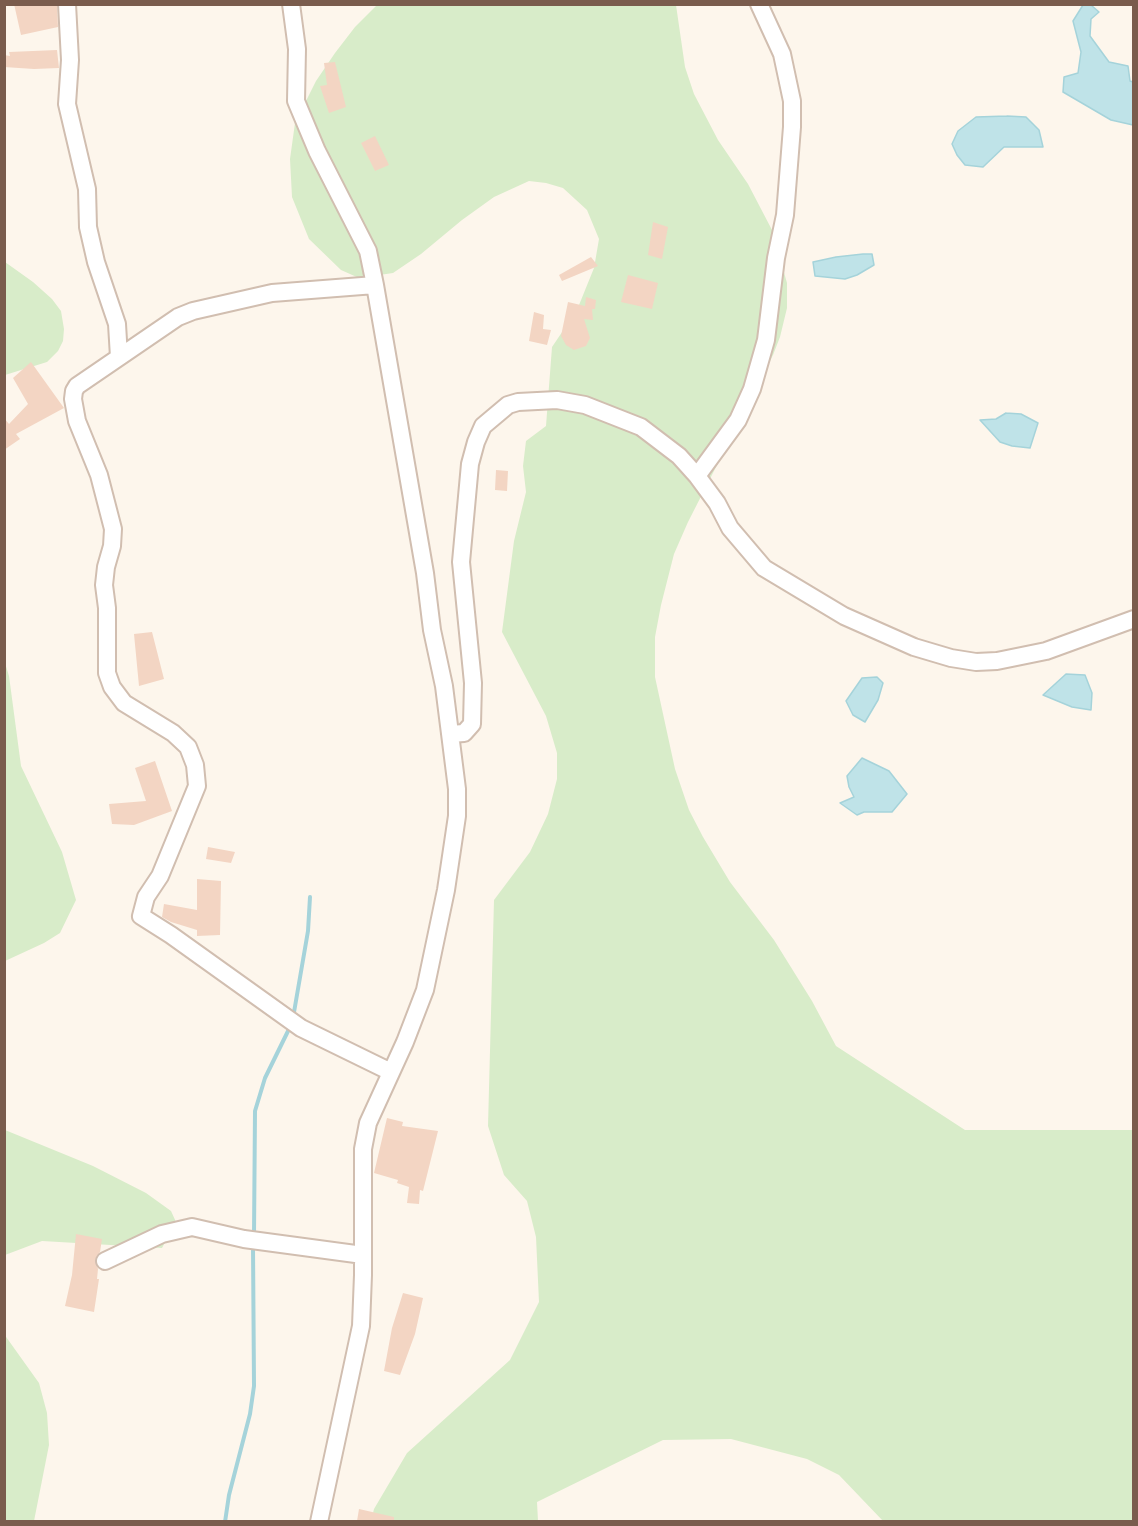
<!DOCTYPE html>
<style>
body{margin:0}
#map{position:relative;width:1138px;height:1526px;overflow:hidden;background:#fdf6ec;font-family:Poppins,sans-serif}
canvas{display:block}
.frame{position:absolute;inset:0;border:6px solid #7a5c4d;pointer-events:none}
</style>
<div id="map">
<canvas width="1138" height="1526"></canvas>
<div class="frame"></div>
</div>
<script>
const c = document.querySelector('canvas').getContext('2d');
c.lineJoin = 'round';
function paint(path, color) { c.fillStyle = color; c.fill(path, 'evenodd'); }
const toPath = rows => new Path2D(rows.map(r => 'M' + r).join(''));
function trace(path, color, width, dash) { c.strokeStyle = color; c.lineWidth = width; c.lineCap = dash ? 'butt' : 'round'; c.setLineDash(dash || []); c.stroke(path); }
const green = toPath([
 [377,5,676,5,685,67,694,94,718,140,748,184,772,230,787,283,787,308,780,337,773,355,688,522,674,554,661,605,655,637,655,677,675,769,689,810,703,837,730,882,774,940,812,1001,836,1046,965,1130,1133,1130,1133,1521,883,1521,839,1475,807,1459,731,1439,663,1440,537,1502,538,1521,371,1521,374,1509,407,1453,510,1360,539,1302,536,1237,527,1201,504,1175,488,1126,494,900,530,852,548,814,557,779,557,753,546,716,502,632,514,541,526,492,523,466,526,441,546,426,552,347,577,310,594,268,599,239,587,210,563,188,546,183,529,181,494,197,462,220,421,254,393,273,359,278,341,270,309,239,292,197,290,159,295,123,316,81,335,53,355,27],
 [5,262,33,282,52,299,61,311,64,329,63,341,58,351,47,362,5,375],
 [4,660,9,676,21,766,62,852,76,900,60,933,44,943,5,961],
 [5,1130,93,1166,146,1193,171,1211,176,1222,162,1248,42,1241,5,1255],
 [4,1334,39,1383,47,1413,49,1445,34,1521,5,1521]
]);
const water = toPath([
 [1083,5,1091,5,1099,12,1091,19,1090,36,1109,62,1128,66,1130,81,1133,82,1133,125,1111,120,1063,92,1064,77,1078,73,1081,52,1073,21,1083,5],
 [1007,116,1026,117,1039,130,1043,147,1004,147,983,167,965,165,957,155,952,144,958,131,976,117,1007,116],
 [863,254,872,254,874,265,857,275,845,279,815,276,813,262,836,257,863,254],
 [1006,413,1021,414,1038,423,1030,448,1012,446,1000,442,980,420,996,419,1006,413],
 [1066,674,1085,675,1092,693,1091,710,1072,707,1043,695,1066,674],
 [877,677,883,683,878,700,865,722,853,715,846,701,862,678,877,677],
 [862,758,889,771,907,794,892,812,864,812,857,815,840,803,854,797,849,787,847,776,862,758]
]);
const stream = toPath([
 [293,1018,308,931,310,897],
 [254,1235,255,1111,265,1078,291,1025],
 [225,1522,229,1495,250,1414,254,1386,253,1246]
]);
const building = toPath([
 [14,4,57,4,58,27,21,35],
 [57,50,59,68,34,69,4,67,4,55,10,56,9,52],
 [335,62,346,107,329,113,320,86,327,85,324,63],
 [375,136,389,165,375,171,361,143],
 [653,222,668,227,662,259,648,255],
 [591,257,598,266,562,281,559,275],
 [628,275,658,283,652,309,621,302],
 [586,297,596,300,595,309,592,309,593,320,584,319,590,338,586,346,574,350,566,345,561,336,568,302,585,306],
 [534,312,544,315,543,329,551,330,547,345,529,341],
 [31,362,64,408,16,434,20,439,4,450,4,418,9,424,28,404,13,378],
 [496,470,508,471,507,491,495,490],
 [152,632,164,679,139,686,134,634],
 [155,761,172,811,134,825,112,824,109,804,146,801,135,768],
 [208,847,235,852,231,863,206,859],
 [197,879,221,881,220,935,197,936,197,930,171,922,162,917,164,904,197,910],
 [387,1118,403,1122,402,1126,438,1131,423,1191,420,1190,419,1204,407,1203,409,1187,397,1183,398,1180,374,1173],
 [76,1234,102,1239,100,1252,95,1260,98,1269,97,1279,99,1279,94,1312,65,1306,72,1275],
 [403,1293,423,1298,415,1334,400,1375,384,1371,392,1328],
 [359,1509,394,1517,394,1521,357,1521]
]);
const minor = toPath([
 [67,4,70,60,67,104,87,189,88,227,96,262,117,324,119,357],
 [291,4,297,49,296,101,317,151,368,251,375,285,425,573,432,630,444,686,457,789,457,816,446,890,425,990,405,1042,368,1123,363,1149,363,1275,361,1326,319,1522],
 [375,285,272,293,193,311,178,317,77,386,74,391,73,399,77,421,99,475,113,529,112,546,106,567,104,585,107,608,107,673,112,687,124,703,173,733,188,747,195,765,197,786,160,876,146,897,141,916,171,935,301,1028,391,1072],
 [697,476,738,420,752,389,766,340,776,258,785,215,792,127,792,101,782,54,759,4],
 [450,734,464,733,472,724,473,683,461,562,470,464,476,442,483,426,508,405,518,402,557,400,585,405,641,427,679,456,697,476,717,503,730,528,764,568,844,616,914,647,951,658,976,662,997,661,1046,651,1134,619],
 [105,1261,162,1234,192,1227,244,1239,363,1255]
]);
paint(green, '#d8ecc9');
paint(water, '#bfe3e8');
trace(water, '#a5d3da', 1.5);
trace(stream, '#a5d3da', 4);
paint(building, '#f3d5c3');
trace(minor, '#d1beb0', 20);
trace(minor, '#fff', 16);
</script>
